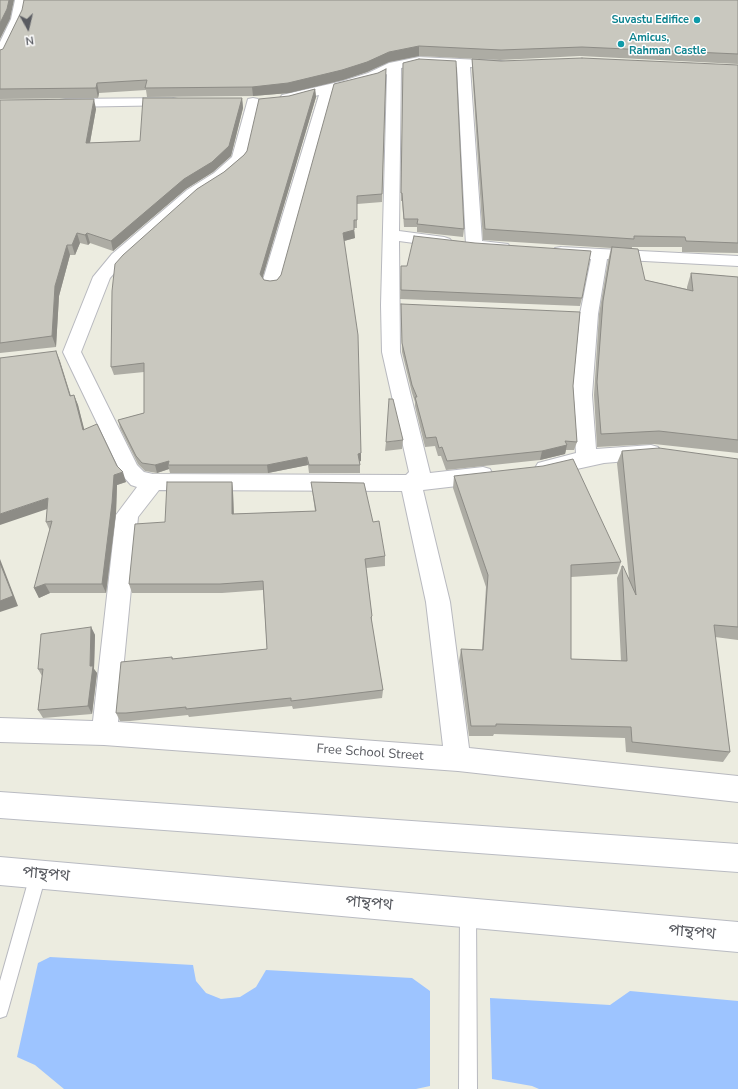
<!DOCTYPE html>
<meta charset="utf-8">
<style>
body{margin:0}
#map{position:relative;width:738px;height:1089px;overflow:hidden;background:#ecece0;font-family:"Nunito Sans",sans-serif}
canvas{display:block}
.north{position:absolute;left:8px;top:8px;width:40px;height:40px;-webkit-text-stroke:3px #fff;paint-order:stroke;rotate:172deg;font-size:11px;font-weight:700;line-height:16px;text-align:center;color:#595b61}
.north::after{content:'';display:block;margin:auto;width:14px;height:18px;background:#595b61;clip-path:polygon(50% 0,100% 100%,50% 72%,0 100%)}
</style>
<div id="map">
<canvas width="738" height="1089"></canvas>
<div class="north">N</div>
</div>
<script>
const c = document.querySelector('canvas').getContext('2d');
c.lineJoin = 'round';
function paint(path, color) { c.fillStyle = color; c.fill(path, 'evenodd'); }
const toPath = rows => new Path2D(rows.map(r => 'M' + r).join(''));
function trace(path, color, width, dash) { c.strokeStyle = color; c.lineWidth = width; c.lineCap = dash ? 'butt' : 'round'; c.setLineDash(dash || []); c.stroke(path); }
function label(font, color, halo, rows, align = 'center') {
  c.font = font + ' "Nunito Sans","Noto Sans Bengali",sans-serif'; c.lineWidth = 3; c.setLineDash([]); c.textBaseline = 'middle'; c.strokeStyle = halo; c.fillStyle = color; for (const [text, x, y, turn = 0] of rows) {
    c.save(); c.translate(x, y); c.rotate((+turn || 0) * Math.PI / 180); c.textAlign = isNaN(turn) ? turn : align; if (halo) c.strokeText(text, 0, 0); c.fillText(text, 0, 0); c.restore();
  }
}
const water = toPath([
 [50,957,193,965,196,981,206,993,221,999,240,997,256,987,266,970,412,978,430,991,430,1086,416,1089,64,1089,35,1065,17,1057,38,963],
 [630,991,738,1001,738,1089,539,1089,532,1086,492,1079,490,998,610,1005]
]);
const lane = toPath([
 [38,867,43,870,46,875,8,1010,6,1016,0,1018,0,981,30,875,33,870,38,867],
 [468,904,474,906,476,912,477,1089,459,1089,460,912,462,906,468,904]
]);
const street = toPath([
 [15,0,27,0,23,19,6,55,5,58,0,59,0,42,11,19,15,0],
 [419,57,501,61,506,62,508,65,506,68,501,69,470,67,482,241,508,244,510,247,508,250,502,252,474,250,468,248,466,245,457,67,419,65,401,68,399,231,444,237,450,239,452,242,450,245,444,247,399,241,400,352,430,473,483,467,490,469,493,475,490,481,483,483,423,490,450,602,469,748,738,776,738,802,458,771,104,745,0,742,0,718,93,721,116,515,137,487,131,485,122,475,63,352,93,277,112,254,187,190,214,173,232,157,248,99,253,98,258,99,260,102,246,159,224,179,197,196,124,262,110,278,81,352,137,465,144,472,153,474,406,475,409,472,382,352,381,305,387,74,378,79,333,91,280,283,277,287,271,288,265,287,262,283,319,95,287,102,282,101,280,98,282,95,343,81,368,73,389,63,419,57],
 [159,490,402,491,426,602,443,746,118,722,138,517,159,490],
 [173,98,178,99,180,102,178,105,65,107,60,106,58,103,60,100,65,99,173,98],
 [561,247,738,256,738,266,607,259,598,314,592,395,596,449,651,445,658,447,661,452,658,457,651,459,604,463,545,476,538,473,535,468,538,463,576,453,572,395,580,314,591,259,555,256,553,252,555,248,561,247]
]);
const secondary = toPath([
 [0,792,738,844,738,872,0,818,0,792],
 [0,857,738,922,738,952,0,885,0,857]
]);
const wall = toPath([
 [738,0,738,64,580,56,500,60,419,56,389,62,367,72,343,80,289,93,253,96,147,97,146,90,99,93,98,98,0,99,0,50],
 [472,59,501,61,738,65,738,253,682,252,682,247,632,247,632,248,645,280,687,289,687,287,691,273,738,277,738,453,654,444,597,447,594,395,599,314,608,261,611,248,483,240,472,69],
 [403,63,464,229,463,237,417,232,417,227,404,227,402,201,401,201],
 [386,69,382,202,357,204,357,228,354,228,355,238,344,241,361,453,361,461,359,461,360,465,360,473,309,473,308,465,268,473,170,473,169,469,157,473,145,471,138,464,120,428,118,420,144,413,144,372,114,375,111,367,224,172,244,155,289,96,315,89,316,97,262,278,264,280,270,281,277,280,281,275,378,73],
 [242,98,243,108,231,156,213,172,186,189,113,251,90,243,88,245,80,243,75,255,70,255,59,296,56,347,0,353,0,100,96,109,90,143,140,141],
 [401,266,582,298,580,306,400,299],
 [401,304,573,386,577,442,574,450,566,450,565,454,540,460,446,470,441,456,438,456,435,446,425,447,415,406,415,402,412,393,402,352],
 [56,351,70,396,74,395,78,405,84,430,117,466,126,482,117,485,116,513,106,593,50,593,39,598,34,588,50,531,46,522,47,509],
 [403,440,402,449,385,451,386,442],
 [622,451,738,459,738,640,715,637,730,752,723,762,626,752,625,738,494,734,493,736,469,736,459,661,461,649,482,650,486,587,453,488,454,476,621,562,617,574,571,577,571,659,621,661,617,578,622,566,629,578,617,463],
 [232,482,233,492,234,514,315,511,311,482,373,522,385,556,385,566,366,568,372,616,372,625,383,690,382,698,293,709,292,706,189,717,188,715,130,721,120,721,116,713,172,657,173,659,267,649,263,590,222,593,132,593,129,584,165,522],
 [91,627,95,635,94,669,97,673,92,714,43,718,38,710,42,676,38,669]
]);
const shadedWall = toPath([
 [9,0,14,0,10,19,0,39,0,23],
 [419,46,419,56,389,62,367,72,343,80,289,93,253,96,252,87,389,52],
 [97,83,99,93,98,98,96,88],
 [315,89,316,97,261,283,260,274],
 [242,98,243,108,231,156,213,172,186,189,113,251,111,241],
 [94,99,96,109,88,153,86,143],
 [354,230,355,238,344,241,343,233],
 [77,233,80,243,75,255,72,245],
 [87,233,90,243,88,245,85,235],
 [67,245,70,255,59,296,56,347,52,336,55,286],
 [56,351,60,361,74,406,70,396],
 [74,395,78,405,87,440,83,430],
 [567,445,565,454,540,460,542,451],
 [361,453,361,461,358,462,358,454],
 [307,457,308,465,268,473,267,465],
 [169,461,168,465,169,469,157,473,155,465],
 [123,472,126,482,117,485,116,513,106,593,102,584,114,475],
 [232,482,233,492,234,524,232,514],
 [48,498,53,507,0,525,0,514],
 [0,559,18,606,0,612],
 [45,584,50,593,39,598,34,588],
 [91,627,95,635,94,669,97,673,92,714,88,706,90,666]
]);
const building = toPath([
 [0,0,9,0,7,9,0,23,0,0],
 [24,0,738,0,738,54,582,47,501,50,419,46,389,52,367,62,342,70,288,83,252,87,145,88,147,80,97,83,96,88,0,89,0,50,3,49,22,10,24,0],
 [582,58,738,65,738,243,686,241,685,237,634,236,634,239,485,229,472,59,501,61,582,58],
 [419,59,456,61,464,229,417,224,418,219,404,219,402,193,401,193,403,63,419,59],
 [386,69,382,194,357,196,357,220,354,220,354,230,343,233,358,335,361,453,358,454,360,465,309,465,307,457,267,465,168,465,169,461,155,465,142,463,136,456,118,420,144,413,144,363,111,367,112,291,115,264,123,255,197,189,224,172,244,155,247,151,259,99,289,96,315,89,260,274,264,280,270,281,277,280,281,275,334,84,378,73,386,69],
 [143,98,242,98,229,146,212,162,184,179,111,241,87,233,85,235,77,233,72,245,67,245,55,286,52,336,0,343,0,100,94,99,86,143,140,141,143,98],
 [414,236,475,243,591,251,582,298,401,290,401,266,407,266,414,236],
 [612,247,638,249,645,280,693,291,691,273,738,277,738,440,659,431,601,434,597,382,603,301,612,247],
 [401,304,580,312,573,386,577,442,565,441,567,445,542,451,447,461,442,447,439,448,436,437,426,438,415,397,417,397,412,385,402,343,401,304],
 [56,351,70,396,74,395,83,430,97,424,117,466,123,472,114,475,112,503,102,584,45,584,34,588,52,521,46,522,48,498,0,514,0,358,56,351],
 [389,399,393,399,403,440,386,442,389,399],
 [659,448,738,459,738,627,714,625,730,752,632,742,631,727,496,724,496,726,471,726,461,649,483,650,488,575,454,476,543,466,573,459,621,562,571,565,571,659,627,661,622,566,623,566,636,595,622,451,659,448],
 [167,482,232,482,232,514,316,511,311,482,364,483,373,522,379,521,385,556,365,559,372,616,371,617,383,690,291,701,291,698,186,709,186,707,126,713,116,713,121,662,172,657,172,659,267,649,263,581,220,584,129,584,135,524,165,522,167,482],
 [0,563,13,596,0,601,0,563],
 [91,627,90,666,93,666,88,706,38,710,43,669,38,669,41,634,91,627]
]);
const markers = [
 [697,20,4,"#0f9aa8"],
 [621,44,4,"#0f9aa8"]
];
const farCulturenames = [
 ["Suvastu Edifice",689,20],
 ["Amicus,",629,38,"left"],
 ["Rahman Castle",629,51,"left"]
];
const streetNames = [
 ["Free School Street",370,753,4]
];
const nearStreetnames = [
 ["পান্থপথ",46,875,5],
 ["পান্থপথ",369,904,5],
 ["পান্থপথ",692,933,5]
];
paint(water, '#9dc4ff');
trace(lane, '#b8b9bf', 2);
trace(street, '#b8b9bf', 2);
trace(secondary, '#b9bbc2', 2);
paint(lane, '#fff');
paint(street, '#fff');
paint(secondary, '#fff');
paint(wall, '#adaca4');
paint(shadedWall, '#8d8c86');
paint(building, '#c9c8bf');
trace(building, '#8d8c86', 1);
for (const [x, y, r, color] of markers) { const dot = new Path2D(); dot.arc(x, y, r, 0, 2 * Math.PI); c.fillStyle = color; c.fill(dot); trace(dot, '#fff', 1.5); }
label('bold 11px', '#0d838f', '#fff', farCulturenames, 'right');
label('13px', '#595b61', '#fff', streetNames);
label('16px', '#595b61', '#fff', nearStreetnames);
</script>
